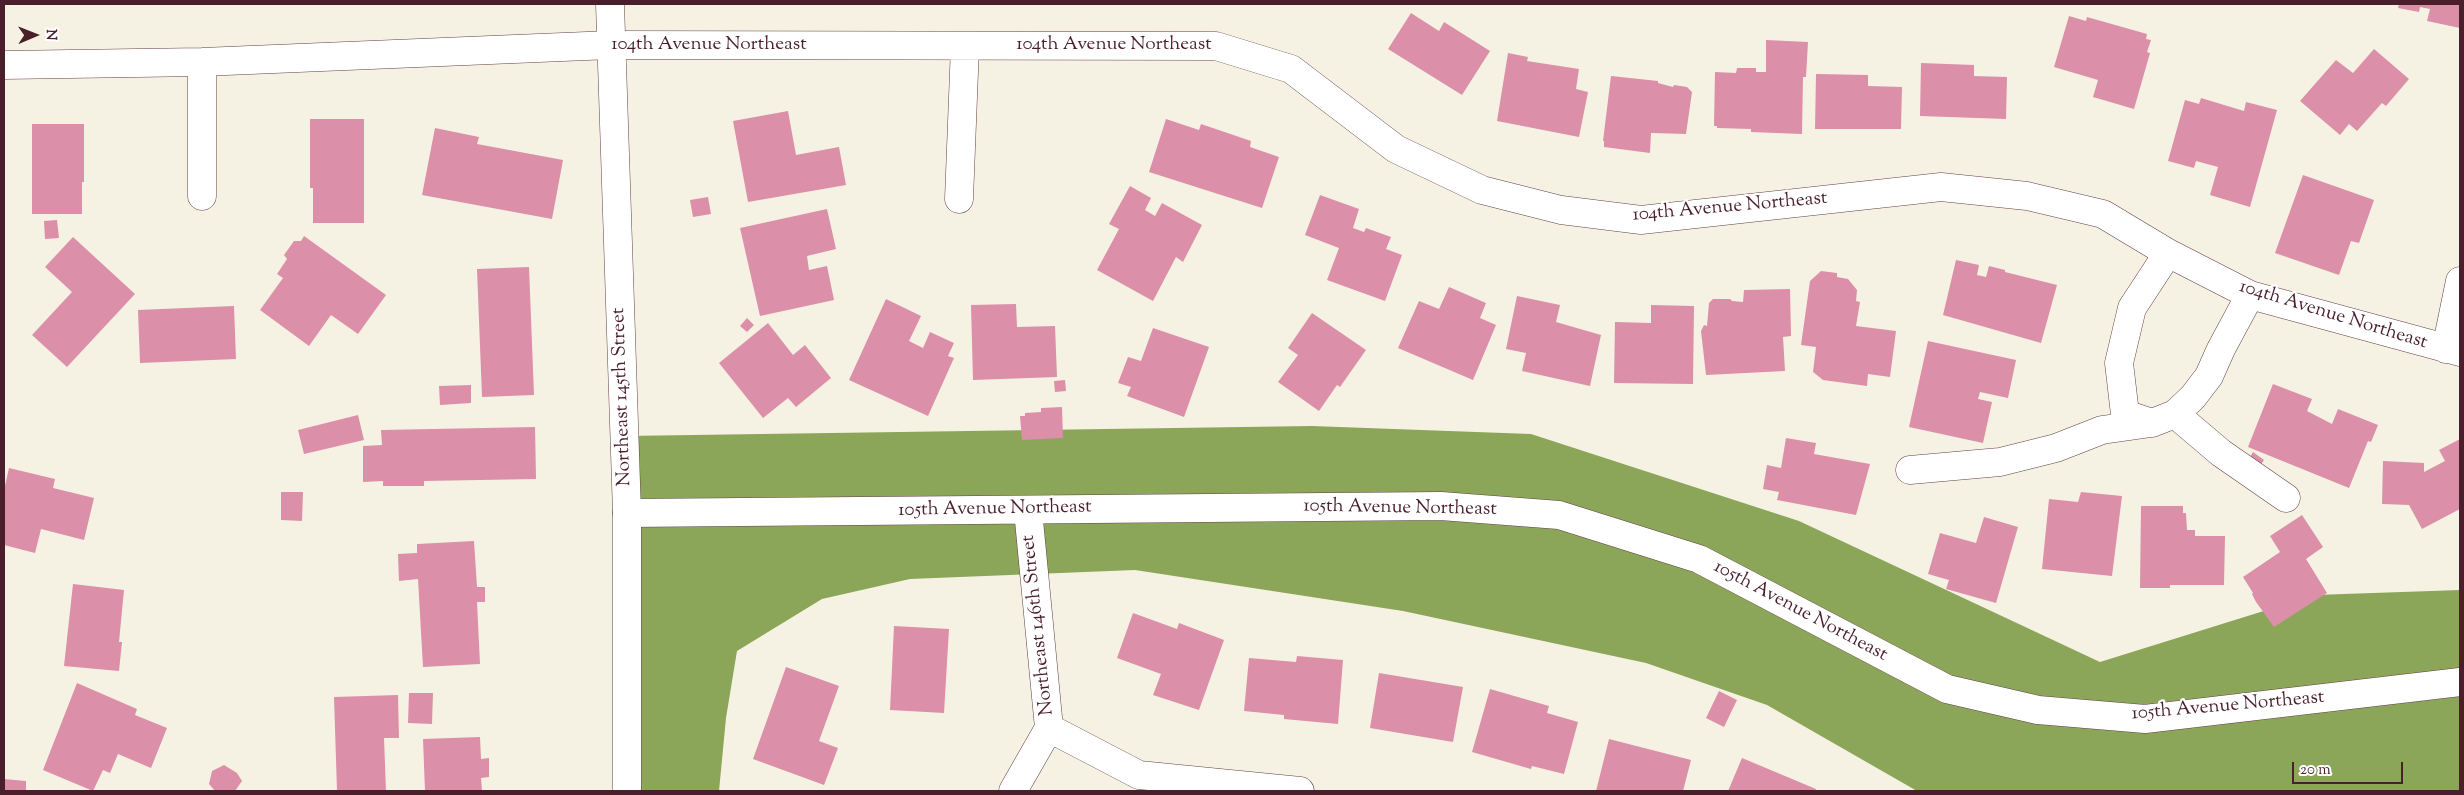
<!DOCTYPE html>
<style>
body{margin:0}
#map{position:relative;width:2464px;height:795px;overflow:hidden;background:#f6f2e3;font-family:"Sorts Mill Goudy",serif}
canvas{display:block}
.frame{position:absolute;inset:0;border:5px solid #4a1f2b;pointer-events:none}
.north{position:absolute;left:10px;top:10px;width:50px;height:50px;-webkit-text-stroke:4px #fff;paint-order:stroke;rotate:89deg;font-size:14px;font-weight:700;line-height:20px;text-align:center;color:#4a1f2b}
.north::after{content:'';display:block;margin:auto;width:18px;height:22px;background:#4a1f2b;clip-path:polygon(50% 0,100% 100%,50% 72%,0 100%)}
.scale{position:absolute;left:2292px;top:762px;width:111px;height:22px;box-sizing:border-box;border:2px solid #4a1f2b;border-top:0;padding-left:6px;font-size:15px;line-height:18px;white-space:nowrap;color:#4a1f2b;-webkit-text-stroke:4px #fff;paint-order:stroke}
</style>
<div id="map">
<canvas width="2464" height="795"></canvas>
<div class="frame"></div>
<div class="north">N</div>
<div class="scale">20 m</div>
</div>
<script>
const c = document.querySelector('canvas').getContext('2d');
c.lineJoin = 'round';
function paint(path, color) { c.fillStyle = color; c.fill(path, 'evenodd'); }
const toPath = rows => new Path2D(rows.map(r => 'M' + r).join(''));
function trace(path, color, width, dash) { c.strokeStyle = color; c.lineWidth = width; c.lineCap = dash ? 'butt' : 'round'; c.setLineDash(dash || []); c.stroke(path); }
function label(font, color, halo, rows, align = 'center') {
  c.font = font + ' "Sorts Mill Goudy",serif'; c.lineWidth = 4.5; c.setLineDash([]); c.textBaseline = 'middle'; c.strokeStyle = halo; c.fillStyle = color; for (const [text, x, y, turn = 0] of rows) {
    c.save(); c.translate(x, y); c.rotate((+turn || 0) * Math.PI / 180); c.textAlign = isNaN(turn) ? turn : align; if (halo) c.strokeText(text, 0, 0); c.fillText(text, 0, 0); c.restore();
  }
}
const forest = toPath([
 [1312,426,1531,434,1799,521,2100,662,2315,595,2460,590,2460,791,1917,791,1767,705,1646,663,1403,611,1135,570,910,579,822,599,737,651,726,718,719,791,627,791,624,436]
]);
const building = toPath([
 [2399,4,2460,4,2460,28,2427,21,2430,9,2420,7,2419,12,2398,8],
 [1411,13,1439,31,1444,22,1490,51,1462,95,1388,49],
 [2069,16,2086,21,2087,17,2147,34,2146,39,2151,40,2147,52,2150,53,2134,109,2093,97,2098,80,2054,67],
 [1766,40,1808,42,1806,77,1803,77,1802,134,1751,132,1751,129,1717,128,1717,126,1714,126,1715,72,1736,73,1737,68,1756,68,1756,72,1766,72],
 [2374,49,2409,79,2386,106,2382,103,2357,131,2349,124,2340,135,2300,101,2336,60,2353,73],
 [1508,53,1528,57,1527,61,1579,69,1576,89,1588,92,1579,137,1497,121],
 [1921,63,1974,65,1974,76,2007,77,2006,119,1920,116],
 [1816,74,1868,75,1868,86,1902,87,1901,129,1815,129],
 [1611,76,1658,81,1658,83,1673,87,1674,85,1687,87,1692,92,1686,134,1651,133,1650,153,1604,147,1604,141,1603,141],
 [2201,98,2244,111,2246,102,2277,110,2250,207,2210,195,2218,167,2196,161,2194,168,2168,161,2185,100,2199,104],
 [788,111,796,155,839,147,846,185,748,202,733,121],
 [310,119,364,119,364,223,313,223,313,188,310,188],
 [1166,119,1199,130,1201,124,1251,141,1250,147,1279,157,1262,208,1149,172],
 [32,124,84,124,84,182,82,182,82,214,32,214],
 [435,128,479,137,477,144,563,160,552,219,422,195],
 [2303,175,2374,200,2359,243,2351,241,2339,275,2275,253],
 [1130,186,1151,198,1145,210,1155,216,1162,203,1202,225,1183,262,1176,257,1153,301,1097,270,1119,229,1109,224],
 [1320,195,1359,209,1353,228,1364,232,1366,228,1391,237,1386,249,1402,255,1385,301,1327,280,1339,248,1305,235],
 [708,197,711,214,693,217,690,200],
 [827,209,836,249,807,256,809,270,827,266,834,300,760,316,740,228],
 [57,220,59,238,45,239,44,221],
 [304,236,386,295,358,334,331,315,309,346,260,310,283,278,277,274,287,259,284,255,294,241,301,241],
 [73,237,135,294,67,367,32,335,72,292,45,267],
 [1956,260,1979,265,1977,275,1986,277,1989,266,2005,270,2005,272,2057,285,2041,343,1943,315],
 [529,267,534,395,482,397,477,269],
 [1821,271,1837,273,1837,277,1848,279,1857,290,1856,301,1860,302,1856,326,1896,331,1890,377,1868,374,1867,386,1823,380,1813,372,1816,347,1801,345,1810,281],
 [1449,287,1486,303,1480,318,1496,325,1473,380,1398,348,1419,301,1439,309],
 [1790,289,1791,336,1783,337,1785,371,1706,375,1701,331,1704,325,1707,326,1709,303,1713,299,1730,299,1732,301,1743,302,1744,290],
 [1517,296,1560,305,1556,322,1601,335,1590,386,1522,371,1526,353,1506,349],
 [886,299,921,316,909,341,923,348,930,332,954,343,948,356,954,358,928,416,849,380],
 [1016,304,1017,327,1055,326,1057,377,973,380,971,305],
 [1651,305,1694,306,1693,384,1614,383,1615,322,1651,323],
 [234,306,236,359,140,363,138,310],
 [1312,313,1366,350,1340,387,1337,385,1319,411,1278,382,1298,355,1288,348],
 [747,318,754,325,747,332,740,326],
 [768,323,793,355,805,345,831,378,796,407,788,398,763,418,719,363],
 [1153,328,1209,347,1184,417,1127,396,1131,387,1118,383,1128,357,1141,361],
 [1928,341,2016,360,2008,398,1980,392,1978,399,1992,402,1983,443,1909,427],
 [1065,380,1066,391,1055,392,1054,381],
 [2273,384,2312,399,2307,411,2332,424,2338,409,2378,425,2371,442,2368,441,2349,488,2248,447],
 [471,385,471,403,440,405,439,386],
 [1062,407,1063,438,1022,440,1020,416,1025,416,1025,413,1041,412,1041,408],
 [358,415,364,440,304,454,298,430],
 [535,427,536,479,424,481,424,486,383,486,383,481,363,482,363,446,382,445,381,430],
 [1786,438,1816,443,1814,454,1870,464,1856,515,1777,500,1779,492,1763,489,1767,465,1781,468],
 [2460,439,2460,509,2422,529,2409,505,2382,504,2383,461,2424,463,2424,472,2445,461,2439,450],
 [2253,452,2264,460,2258,469,2247,462],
 [9,468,55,479,53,488,94,498,84,540,41,529,35,553,4,545,4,490],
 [281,492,303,492,302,521,281,520],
 [2081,492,2122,496,2112,576,2042,569,2049,499,2078,502],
 [2141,506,2183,506,2183,513,2186,513,2187,530,2195,530,2195,536,2225,536,2224,585,2170,585,2170,588,2140,588],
 [2302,515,2323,547,2306,559,2327,593,2274,627,2256,602,2252,594,2253,593,2243,577,2280,552,2270,536],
 [1984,517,2018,527,1996,603,1946,589,1949,580,1928,574,1940,533,1976,543],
 [474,541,477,587,485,587,485,602,477,602,480,664,423,667,418,579,399,581,398,554,417,553,417,544],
 [73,584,124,590,119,642,122,642,119,671,64,666],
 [1133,613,1177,629,1179,623,1224,640,1199,710,1153,695,1161,674,1117,658],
 [894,626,949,629,944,713,890,710],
 [1297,656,1343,660,1338,724,1284,719,1284,715,1244,711,1249,658,1296,662],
 [786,667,839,686,819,741,838,748,824,785,753,759],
 [1379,673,1463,687,1453,742,1370,728],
 [77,683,137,709,135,715,167,728,151,768,118,754,110,773,103,770,93,791,43,770],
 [1490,689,1549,706,1547,713,1578,722,1564,774,1532,766,1531,769,1472,752],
 [1719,691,1737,700,1724,727,1706,718],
 [409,693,433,693,432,724,408,723],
 [398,695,399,738,384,738,386,791,337,791,334,697],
 [480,737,481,759,489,758,489,777,481,778,482,791,425,791,423,739],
 [1609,739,1691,760,1683,791,1596,791],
 [1742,758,1816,789,1815,791,1728,791],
 [224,765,237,773,242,781,235,791,215,791,209,784,212,771],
 [4,779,26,781,26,791,4,791]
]);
const minor = toPath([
 [202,62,202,196],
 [4,65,202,62,611,45,1216,46,1291,69,1396,149,1482,190,1561,210,1641,220,1941,187,2027,196,2103,214,2168,253,2250,295,2460,352],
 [959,199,965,46],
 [2168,253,2132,308,2119,363,2125,414,2152,423,2175,414,2193,397,2209,376,2221,349,2250,295],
 [2446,349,2460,281],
 [2175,414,2221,453,2286,498],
 [1910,470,2000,462,2056,448,2102,430,2151,423],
 [627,513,1441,506,1559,515,1699,559,1947,689,2038,710,2145,719,2460,682],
 [1049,728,1139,775,1300,791],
 [1013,791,1049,728,1028,510]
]);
const tertiary = toPath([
 [610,4,627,513,627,791]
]);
const streetNames = [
 ["104th Avenue Northeast",709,46],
 ["104th Avenue Northeast",1114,46],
 ["104th Avenue Northeast",1730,208,-5],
 ["104th Avenue Northeast",2333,316,17],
 ["Northeast 145th Street",623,397,-92],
 ["105th Avenue Northeast",1400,509,1],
 ["105th Avenue Northeast",995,510,-1],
 ["105th Avenue Northeast",1800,612,28],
 ["Northeast 146th Street",1039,625,-96],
 ["105th Avenue Northeast",2228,707,-5]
];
paint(forest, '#8ca659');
paint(building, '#db8fa8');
trace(minor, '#643f47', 29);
trace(tertiary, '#643f47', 29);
trace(minor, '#fff', 28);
trace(tertiary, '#fff', 28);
label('19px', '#4a1f2b', '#fff', streetNames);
</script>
